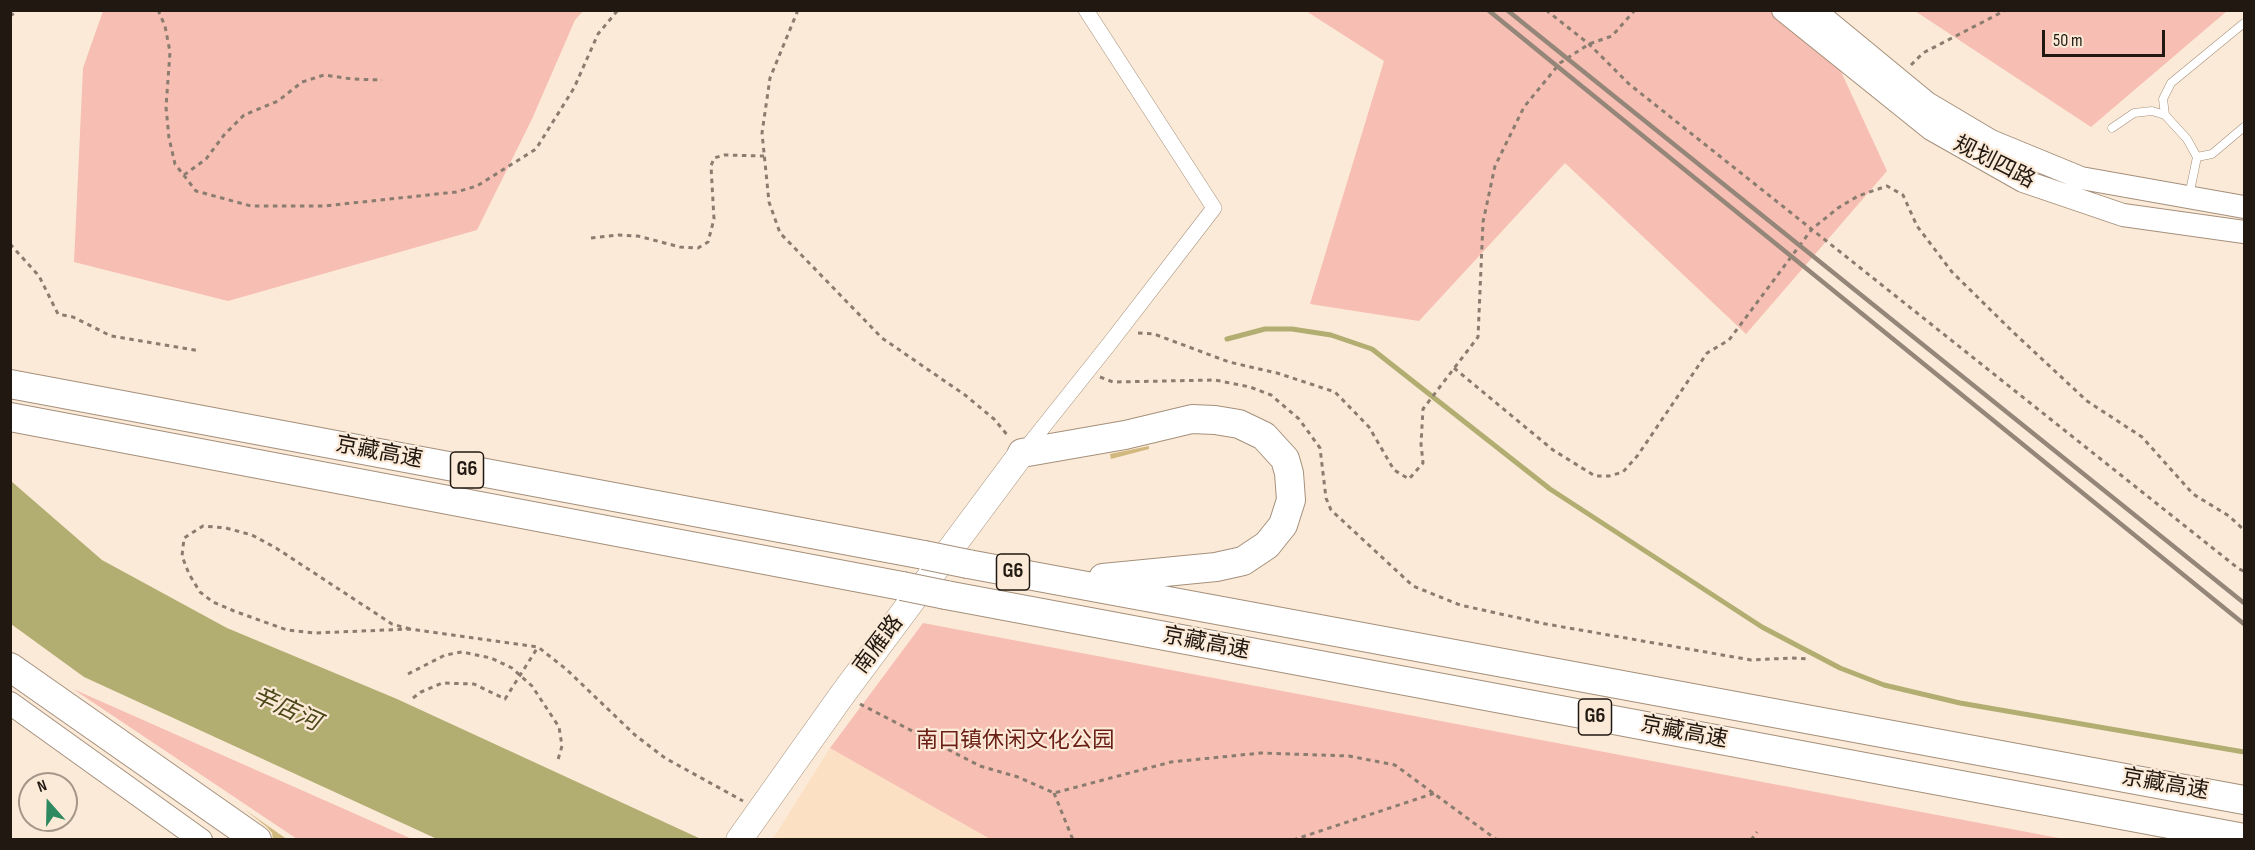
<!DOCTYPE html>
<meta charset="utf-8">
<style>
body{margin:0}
#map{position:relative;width:2255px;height:850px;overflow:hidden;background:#fcead8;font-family:"Sofia Sans Condensed",sans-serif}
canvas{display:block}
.frame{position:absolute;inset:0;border:12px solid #211911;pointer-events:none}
.north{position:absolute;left:18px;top:772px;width:60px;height:60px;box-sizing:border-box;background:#fcead8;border:2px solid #a49688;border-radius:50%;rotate:340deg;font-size:16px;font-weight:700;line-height:24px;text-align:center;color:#211911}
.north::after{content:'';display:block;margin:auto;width:21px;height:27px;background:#2c8960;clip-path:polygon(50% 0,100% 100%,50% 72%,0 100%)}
.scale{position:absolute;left:2042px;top:30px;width:123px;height:27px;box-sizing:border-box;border:3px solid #211911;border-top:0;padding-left:8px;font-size:18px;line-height:21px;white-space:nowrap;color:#211911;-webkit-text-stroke:4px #fcead8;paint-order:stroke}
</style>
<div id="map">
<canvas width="2255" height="850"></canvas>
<div class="frame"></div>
<div class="north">N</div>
<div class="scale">50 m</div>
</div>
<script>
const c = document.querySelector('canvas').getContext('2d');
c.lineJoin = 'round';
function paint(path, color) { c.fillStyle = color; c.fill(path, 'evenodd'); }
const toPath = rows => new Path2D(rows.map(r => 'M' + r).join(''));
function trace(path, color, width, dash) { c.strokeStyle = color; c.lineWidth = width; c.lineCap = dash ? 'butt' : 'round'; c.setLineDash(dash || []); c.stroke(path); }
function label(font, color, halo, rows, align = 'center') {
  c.font = font + ' "Sofia Sans Condensed","Noto Sans SC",sans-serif'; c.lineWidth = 4.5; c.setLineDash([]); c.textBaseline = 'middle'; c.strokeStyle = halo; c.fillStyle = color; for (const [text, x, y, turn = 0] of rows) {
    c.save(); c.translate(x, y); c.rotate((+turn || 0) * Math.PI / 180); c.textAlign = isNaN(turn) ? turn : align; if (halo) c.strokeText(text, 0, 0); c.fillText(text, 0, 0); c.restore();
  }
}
const built = toPath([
 [830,748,990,839,772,840]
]);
const green = toPath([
 [103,11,103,10,583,11,575,20,532,119,477,230,228,301,74,262,83,68],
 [1306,11,1813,11,1887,171,1746,334,1565,163,1419,321,1310,304,1384,61],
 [1915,11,2227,11,2091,127],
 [923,623,2064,839,990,839,830,748],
 [73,689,412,839,297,839]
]);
const water = toPath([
 [11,481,102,560,227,628,397,699,701,839,437,839,84,677,11,624]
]);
const stream = toPath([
 [1227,339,1265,329,1292,329,1331,335,1372,349,1550,489,1762,627,1840,668,1884,685,1960,703,2244,752]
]);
const building = toPath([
 [1149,446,1149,449,1111,459,1110,454],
 [244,809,288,840,273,840,272,833,267,827]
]);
const path = toPath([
 [158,10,165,26,170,52,166,107,169,138,175,164,196,191,251,206,324,206,456,192,477,186,536,149,574,88,598,34,618,10],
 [798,10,770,78,762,133,769,202,780,233,882,338,965,395,994,419,1009,437],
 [1546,10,1589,44,1629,84,2239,569,2244,571],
 [10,16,19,10],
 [1911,65,1923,53,2006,10],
 [184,175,206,159,224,135,244,115,278,101,302,82,324,75,352,79,382,80],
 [591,238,619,235,638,236,680,247,698,248,708,242,714,219,711,166,714,158,724,155,764,156],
 [10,244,39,276,58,314,73,317,111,336,200,351],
 [1138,333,1154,334,1229,362,1277,373,1335,392,1369,427,1394,470,1409,479,1423,463,1421,444,1423,409,1478,337,1483,222,1495,166,1524,107,1560,63,1589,44,1612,36,1635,10],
 [1454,368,1553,450,1595,476,1609,476,1623,472,1638,455,1707,353,1729,340,1812,229,1838,208,1858,196,1887,186,1903,195,1917,226,1952,272,2013,332,2087,401,2142,437,2193,494,2229,516,2244,530],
 [1100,377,1113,382,1215,380,1250,387,1271,395,1299,419,1320,448,1326,498,1331,510,1413,586,1460,605,1546,624,1751,660,1792,658,1810,659],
 [410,629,392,624,276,548,252,535,226,528,203,526,184,538,182,556,189,574,200,592,213,602,234,611,287,630,314,633,410,629,538,647,566,669,635,735,665,758,743,801],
 [408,674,445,655,462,652,491,658,512,668,532,686,559,727,562,746,557,763],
 [413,698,421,692,442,683,474,684,505,699,538,647],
 [860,704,980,766,1018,777,1054,793,1171,762,1261,753,1349,756,1395,765,1497,840],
 [1054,793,1073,840],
 [1293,840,1435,793],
 [1751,840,1757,832]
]);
const lane = toPath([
 [2165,115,2163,99,2171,83,2244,23],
 [2112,128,2134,113,2152,111,2165,115,2187,139,2197,157,2189,196],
 [2197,157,2212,154,2244,127]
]);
const street = toPath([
 [1024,451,1110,343,1214,208,1086,10]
]);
const secondary = toPath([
 [1783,10,1931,129,2023,181,2123,215,2244,232],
 [1814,10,1927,103,1991,141,2081,178,2244,207],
 [10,703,201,840]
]);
const primary = toPath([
 [739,840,842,695,1022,453]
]);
const highway = toPath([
 [10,384,924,555],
 [10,417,902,586],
 [1022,453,1125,435,1192,419,1215,420,1239,424,1264,436,1285,459,1289,473,1291,500,1283,525,1267,545,1243,561,1216,567,1103,578],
 [968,564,2244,800],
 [946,595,2244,838],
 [10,667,257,840]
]);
const rail = toPath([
 [1488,10,2244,624],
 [1507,10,2244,603]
]);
const highwayBridge = toPath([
 [924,555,968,564],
 [902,586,946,595]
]);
const shields = [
 [467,470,33],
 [1013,572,33],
 [1595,717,33]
];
const shieldNames = [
 ["G6",467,470],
 ["G6",1013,572],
 ["G6",1595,717]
];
const streetNames = [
 ["规划四路",1994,163,27],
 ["京藏高速",379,453,11],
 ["京藏高速",1206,644,11],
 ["南雁路",879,645,-53],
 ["京藏高速",1684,733,11],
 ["京藏高速",2165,785,10]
];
const parkNames = [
 ["南口镇休闲文化公园",1015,741]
];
const waterNames = [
 ["辛店河",286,710,25]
];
paint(built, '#fbe0c4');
paint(green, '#f7beb3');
paint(water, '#b2ae72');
trace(stream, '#b2ae72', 5);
paint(building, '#d1b87f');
trace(lane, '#a4907b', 9);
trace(street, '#a4907b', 16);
trace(secondary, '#a4907b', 24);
trace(primary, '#a4907b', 27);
trace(highway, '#a4907b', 30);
trace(path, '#8a7d70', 3, [4.5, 4.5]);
trace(lane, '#fff', 8);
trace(street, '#fff', 15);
trace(secondary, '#fff', 22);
trace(primary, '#fff', 26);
trace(highway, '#fff', 28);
trace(rail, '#948679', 4.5);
trace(highwayBridge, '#a4907b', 30, []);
trace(highwayBridge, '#fff', 28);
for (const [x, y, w] of shields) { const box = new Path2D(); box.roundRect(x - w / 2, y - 18, w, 36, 4.5); c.fillStyle = '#fcead8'; c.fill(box); trace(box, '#211911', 1.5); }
label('bold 21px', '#211911', null, shieldNames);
label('22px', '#211911', '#fcead8', streetNames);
label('22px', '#6b2017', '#fcead8', parkNames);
label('italic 24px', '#4b4819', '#fcead8', waterNames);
</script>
